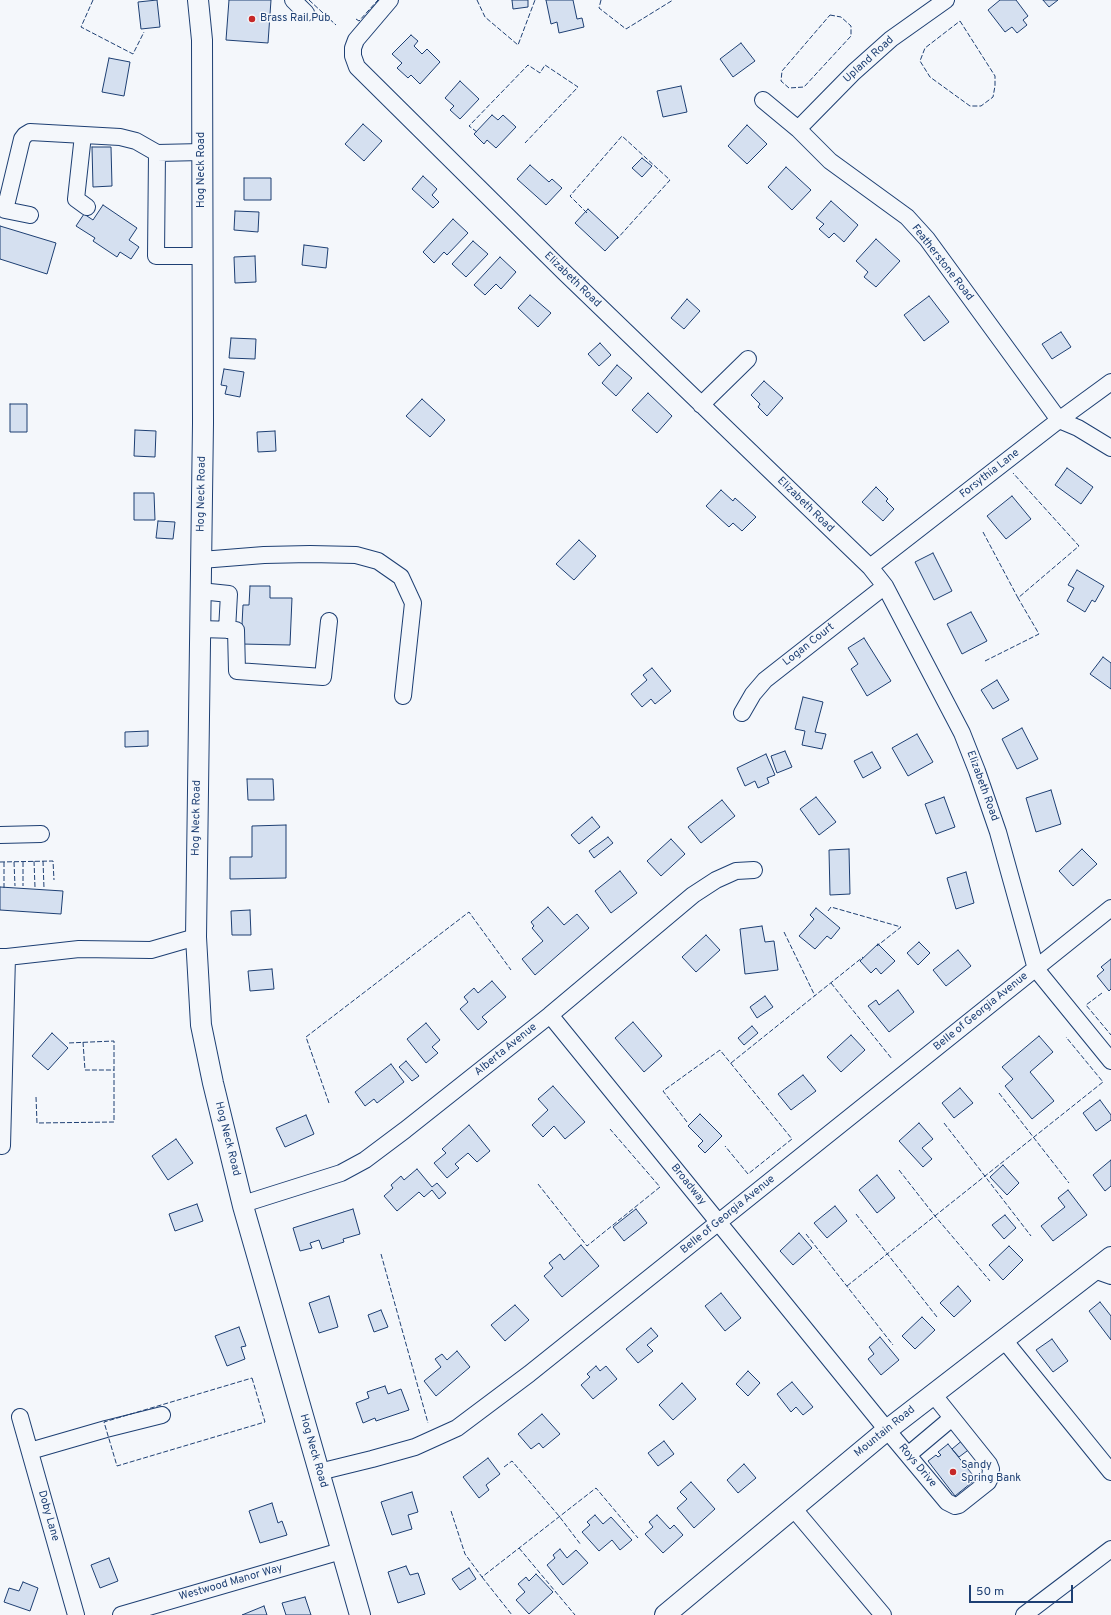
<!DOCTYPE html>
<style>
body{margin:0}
#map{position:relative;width:1111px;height:1615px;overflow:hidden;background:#f4f7fb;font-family:Overpass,sans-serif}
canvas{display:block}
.scale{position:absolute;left:969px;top:1585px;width:104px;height:18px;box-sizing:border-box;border:2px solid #1d3f73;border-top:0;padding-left:5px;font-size:12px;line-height:14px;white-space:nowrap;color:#1d3f73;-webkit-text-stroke:3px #f4f7fb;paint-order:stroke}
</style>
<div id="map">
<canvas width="1111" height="1615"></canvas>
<div class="scale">50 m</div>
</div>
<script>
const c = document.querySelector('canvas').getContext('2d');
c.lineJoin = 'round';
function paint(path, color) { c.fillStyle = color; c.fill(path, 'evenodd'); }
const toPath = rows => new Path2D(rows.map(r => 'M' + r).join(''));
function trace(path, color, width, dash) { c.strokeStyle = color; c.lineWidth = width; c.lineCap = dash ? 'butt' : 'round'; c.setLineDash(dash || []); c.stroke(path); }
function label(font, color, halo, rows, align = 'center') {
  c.font = font + ' Overpass,sans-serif'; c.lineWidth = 3; c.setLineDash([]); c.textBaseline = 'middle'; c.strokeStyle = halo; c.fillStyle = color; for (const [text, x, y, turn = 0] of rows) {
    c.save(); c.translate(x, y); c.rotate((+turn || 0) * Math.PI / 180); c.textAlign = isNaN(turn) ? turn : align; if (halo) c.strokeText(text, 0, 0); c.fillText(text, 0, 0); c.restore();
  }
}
const building = toPath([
 [157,0,160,27,141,29,138,2,157,0],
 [229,0,271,0,268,43,226,40,229,0],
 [512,0,528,0,528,7,513,9,512,0],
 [546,0,573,0,577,19,582,18,584,27,559,33,557,22,551,24,546,0],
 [1000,0,1016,0,1028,16,1023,20,1027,25,1017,33,1012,27,1005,32,988,10,1000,0],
 [1043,0,1058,0,1049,7,1043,0],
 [411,35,418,41,414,46,422,54,427,49,440,62,420,84,411,75,408,78,397,68,402,63,392,54,411,35],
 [741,43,755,61,733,77,720,59,741,43],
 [109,58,130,62,124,96,102,92,109,58],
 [460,81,479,99,460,119,450,110,454,106,445,98,460,81],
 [681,86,687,112,663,117,657,91,681,86],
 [492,115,498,120,503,115,516,127,496,148,487,140,484,144,474,134,492,115],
 [363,124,382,141,364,161,345,144,363,124],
 [747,125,767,144,747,164,728,146,747,125],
 [92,147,111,147,112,186,93,187,92,147],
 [642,158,652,166,642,177,632,168,642,158],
 [530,165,549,182,552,179,562,188,546,205,517,179,530,165],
 [786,167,811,190,792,210,768,187,786,167],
 [423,176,437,189,432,195,439,202,433,208,412,189,423,176],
 [244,178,271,178,271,200,244,200,244,178],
 [831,201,858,225,844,242,834,233,829,238,819,229,824,224,816,218,831,201],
 [103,205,137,228,129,240,139,247,131,259,120,252,117,257,93,241,95,238,76,226,84,214,93,220,103,205],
 [588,209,618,237,605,251,575,223,588,209],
 [235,211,259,212,258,232,234,230,235,211],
 [453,219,468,233,447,255,444,252,434,263,423,252,453,219],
 [0,226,56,243,47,274,0,259,0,226],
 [876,239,900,261,876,287,864,277,868,272,856,261,876,239],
 [473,241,488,254,466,277,452,264,473,241],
 [304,245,328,248,326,268,302,265,304,245],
 [255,256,256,282,235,283,234,257,255,256],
 [500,257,516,272,501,289,496,284,485,295,474,285,500,257],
 [530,295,551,313,538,327,518,308,530,295],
 [929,296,949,322,924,341,904,315,929,296],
 [687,299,700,311,684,329,671,318,687,299],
 [1061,332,1071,347,1052,359,1042,344,1061,332],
 [231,338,256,339,255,359,229,358,231,338],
 [600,343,611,355,599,366,588,354,600,343],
 [617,365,632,378,616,396,602,383,617,365],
 [224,369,244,372,240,397,225,394,227,386,221,385,224,369],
 [764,381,783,398,767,416,758,407,760,404,751,395,764,381],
 [648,393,672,416,657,433,632,410,648,393],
 [422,399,445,420,430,437,406,416,422,399],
 [10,404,27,404,27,432,10,432,10,404],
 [135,430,156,431,155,457,134,456,135,430],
 [275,431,276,451,258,452,257,432,275,431],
 [1067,468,1093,487,1081,504,1055,485,1067,468],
 [876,487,888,499,886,501,894,509,883,521,862,502,876,487],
 [721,490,733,501,735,498,756,517,742,531,733,523,729,527,706,506,721,490],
 [134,493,154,493,155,520,134,520,134,493],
 [1012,496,1031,519,1006,539,987,516,1012,496],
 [158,521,175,522,173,539,156,538,158,521],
 [579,540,596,556,574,580,556,564,579,540],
 [933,553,952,591,934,600,915,562,933,553],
 [1077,570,1104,586,1095,602,1092,600,1085,612,1067,601,1074,588,1068,585,1077,570],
 [250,586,270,586,270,598,292,598,290,645,241,644,243,605,249,605,250,586],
 [971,612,987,641,962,654,947,624,971,612],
 [864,638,891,681,867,696,851,669,858,664,848,648,864,638],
 [1103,657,1111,663,1111,689,1090,674,1103,657],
 [652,668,671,691,655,704,651,699,642,707,631,694,647,680,643,675,652,668],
 [997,680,1009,700,993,709,981,690,997,680],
 [803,697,823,702,815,732,826,734,822,749,802,745,805,731,795,729,803,697],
 [1022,728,1038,759,1017,769,1002,739,1022,728],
 [148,731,148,746,125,747,125,732,148,731],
 [917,734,933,762,908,776,892,748,917,734],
 [785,751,792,767,777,773,771,756,785,751],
 [872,752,881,768,863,778,854,761,872,752],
 [766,754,775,775,767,778,769,783,758,788,755,781,745,786,737,768,766,754],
 [247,779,273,779,274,800,248,800,247,779],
 [1051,790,1061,824,1036,832,1026,798,1051,790],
 [816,797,836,822,819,835,800,809,816,797],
 [944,797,955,827,936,834,925,804,944,797],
 [722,800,735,816,701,843,688,827,722,800],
 [592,817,600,827,579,844,571,835,592,817],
 [286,825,286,878,230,879,230,857,252,857,252,826,286,825],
 [608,837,613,843,594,858,589,851,608,837],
 [671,839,685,854,661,876,647,861,671,839],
 [849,849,850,894,830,895,829,850,849,849],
 [1082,849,1097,864,1073,886,1059,871,1082,849],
 [620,871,637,893,611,913,595,891,620,871],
 [966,872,974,903,956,909,947,878,966,872],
 [0,887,63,891,61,914,0,910,0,887],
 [548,907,564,925,577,914,589,928,535,975,522,959,543,941,532,928,534,926,531,922,548,907],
 [816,908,840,928,831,939,827,936,815,949,799,936,814,919,810,915,816,908],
 [250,910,251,935,232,935,231,911,250,910],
 [762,926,765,942,774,941,778,970,745,974,740,929,762,926],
 [706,935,720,950,696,972,682,957,706,935],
 [919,942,930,953,918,965,907,953,919,942],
 [878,944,895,961,881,974,876,968,871,973,860,961,878,944],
 [958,950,971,966,946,986,933,970,958,950],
 [1111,959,1111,989,1109,991,1097,976,1104,970,1101,967,1111,959],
 [272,969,274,989,250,991,248,971,272,969],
 [492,981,506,997,482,1017,487,1022,478,1030,460,1009,468,1002,464,997,474,988,478,993,492,981],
 [898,990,914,1012,889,1032,868,1006,876,1000,879,1005,898,990],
 [765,996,773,1007,757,1018,750,1007,765,996],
 [633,1022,662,1056,644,1072,615,1038,633,1022],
 [426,1023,440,1040,432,1047,438,1053,426,1063,407,1039,426,1023],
 [752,1026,758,1033,744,1045,738,1038,752,1026],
 [52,1033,68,1048,48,1070,32,1056,52,1033],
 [851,1035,865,1050,841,1072,827,1057,851,1035],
 [1039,1036,1053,1052,1030,1072,1054,1101,1032,1119,1005,1086,1013,1079,1002,1067,1039,1036],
 [406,1061,419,1076,412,1081,399,1067,406,1061],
 [391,1064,404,1082,377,1103,374,1099,365,1106,355,1092,391,1064],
 [803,1075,816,1091,791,1110,778,1094,803,1075],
 [553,1086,585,1122,565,1139,554,1126,543,1137,532,1125,548,1110,538,1099,553,1086],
 [960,1088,973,1103,954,1118,942,1103,960,1088],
 [1100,1100,1111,1115,1111,1120,1096,1131,1083,1113,1100,1100],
 [700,1114,722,1136,705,1153,698,1146,703,1141,688,1126,700,1114],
 [306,1115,314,1134,285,1147,276,1128,306,1115],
 [919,1123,933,1139,922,1148,932,1159,923,1167,899,1141,919,1123],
 [469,1125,490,1151,477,1162,468,1153,455,1164,459,1168,447,1178,434,1163,446,1153,442,1149,469,1125],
 [176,1139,193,1163,168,1180,152,1156,176,1139],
 [1111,1160,1111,1186,1105,1191,1093,1175,1111,1160],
 [1003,1165,1019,1183,1007,1195,990,1177,1003,1165],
 [417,1169,432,1187,437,1183,446,1193,439,1199,432,1190,424,1197,419,1192,397,1211,384,1196,393,1188,391,1185,401,1176,404,1180,417,1169],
 [877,1175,895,1198,877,1213,859,1190,877,1175],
 [1068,1190,1087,1215,1053,1241,1041,1226,1065,1207,1058,1198,1068,1190],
 [197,1204,203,1221,175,1231,169,1214,197,1204],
 [835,1206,847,1221,827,1238,814,1223,835,1206],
 [353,1209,360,1234,343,1239,344,1242,322,1249,319,1240,310,1243,312,1248,300,1251,293,1228,353,1209],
 [636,1209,647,1223,624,1241,613,1227,636,1209],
 [1005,1215,1016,1228,1004,1239,992,1225,1005,1215],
 [799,1233,812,1248,793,1265,780,1251,799,1233],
 [581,1245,599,1266,562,1297,544,1276,553,1268,549,1263,560,1254,564,1260,581,1245],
 [1009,1246,1023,1260,1003,1280,989,1265,1009,1246],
 [958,1286,971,1301,954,1317,940,1303,958,1286],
 [721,1293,741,1318,725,1331,705,1306,721,1293],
 [329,1296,338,1327,319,1333,309,1303,329,1296],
 [1100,1302,1111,1316,1111,1340,1089,1311,1100,1302],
 [515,1305,529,1320,505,1341,491,1325,515,1305],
 [381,1310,388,1327,374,1332,368,1315,381,1310],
 [922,1317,935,1330,915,1349,902,1336,922,1317],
 [239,1327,246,1346,241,1347,245,1359,227,1366,215,1336,239,1327],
 [651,1328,658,1336,647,1345,653,1351,638,1363,626,1349,651,1328],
 [880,1337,899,1360,881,1375,868,1359,874,1354,869,1347,880,1337],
 [1052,1339,1068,1361,1053,1372,1036,1350,1052,1339],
 [457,1351,470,1367,436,1396,424,1381,441,1367,435,1359,442,1354,447,1360,457,1351],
 [596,1366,600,1371,606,1366,617,1379,593,1399,581,1385,590,1377,587,1374,596,1366],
 [748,1371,760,1383,748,1396,736,1384,748,1371],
 [792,1382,813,1407,803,1415,796,1407,791,1412,777,1394,792,1382],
 [682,1383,696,1399,673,1420,659,1405,682,1383],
 [385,1386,388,1394,401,1389,409,1410,376,1421,375,1418,363,1423,356,1403,369,1398,367,1392,385,1386],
 [542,1414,560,1434,543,1448,539,1443,531,1449,518,1434,542,1414],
 [964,1439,971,1448,959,1457,952,1449,964,1439],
 [664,1441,674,1454,658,1466,648,1453,664,1441],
 [948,1444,976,1479,955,1496,928,1461,936,1455,938,1457,941,1455,938,1452,948,1444],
 [488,1458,500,1474,486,1485,489,1490,479,1498,463,1477,488,1458],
 [744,1464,756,1478,738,1493,727,1480,744,1464],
 [691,1482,715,1509,694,1528,677,1508,687,1499,680,1492,691,1482],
 [412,1492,418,1512,408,1515,412,1529,392,1535,381,1502,412,1492],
 [272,1503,278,1523,282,1521,287,1535,260,1543,249,1511,272,1503],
 [595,1515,603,1524,611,1517,632,1540,620,1550,612,1540,599,1551,582,1532,590,1525,587,1522,595,1515],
 [657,1515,670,1529,674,1525,683,1535,663,1553,645,1534,653,1527,649,1522,657,1515],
 [560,1549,567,1558,576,1550,588,1563,563,1585,547,1565,555,1558,553,1555,560,1549],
 [109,1558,118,1581,100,1588,91,1565,109,1558],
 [406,1566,410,1575,418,1573,425,1594,398,1603,388,1572,406,1566],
 [469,1568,476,1579,460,1590,452,1579,469,1568],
 [536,1574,553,1592,529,1614,516,1600,525,1592,518,1584,526,1577,529,1581,536,1574],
 [23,1582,38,1588,30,1611,4,1602,9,1588,19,1591,23,1582],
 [305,1597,311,1615,286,1615,282,1603,305,1597],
 [264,1606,267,1615,242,1615,264,1606]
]);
const minor = toPath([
 [293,0,306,13],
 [390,0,356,40,353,48,353,56,357,67,564,272,870,567,885,586,962,733,977,771,998,832,1036,969,1111,1061],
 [763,100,798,129,830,161,907,217,927,239,1059,420,1078,428,1111,448],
 [798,129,854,72,891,39,946,0],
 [83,135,76,199,87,207],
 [202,152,157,153,156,256,202,256],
 [30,215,5,210,22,139,25,135,30,132,120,137,136,141,157,153],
 [701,405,748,359],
 [201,560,264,555,310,554,356,555,378,561,401,577,413,603,403,696],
 [870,567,1059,420,1111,382],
 [200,591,229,594,227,630],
 [199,629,236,630,237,671,323,677,329,621],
 [742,713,753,694,765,680,885,586],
 [0,835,41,834],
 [0,957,7,957,79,949,151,950,196,937],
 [550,1015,887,1430,947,1502,955,1506,959,1505,988,1482,990,1478,991,1469,989,1464,933,1394],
 [2,1146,7,957],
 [243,1204,341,1173,365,1160,405,1130,550,1015,693,895,716,880,736,871,754,870],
 [1094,1270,1111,1276],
 [1004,1340,1111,1472],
 [20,1417,76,1615],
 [30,1451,106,1429,162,1415],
 [908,1455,952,1418],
 [319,1472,372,1459,415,1447,457,1428,529,1374,1111,908],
 [793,1508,883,1615],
 [121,1615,341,1551],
 [1024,1615,1111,1549]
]);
const major = toPath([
 [198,0,202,40,203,423,196,937,201,1025,213,1083,243,1206,360,1615],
 [665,1615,887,1430,1111,1257]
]);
const fence = toPath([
 [93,0,81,27,133,54,144,32],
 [309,0,336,25],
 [477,0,485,17,518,45,535,0],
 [601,0,599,8,626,29,673,0],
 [830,15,841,17,851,26,851,36,804,87,789,88,781,81,782,71,830,15],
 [356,19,359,21,378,0],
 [960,21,995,76,995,86,993,97,981,106,970,106,930,77,920,61,925,48,960,21],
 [477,132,469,126,528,65,540,73,545,65,578,87,525,143],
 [587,213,570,196,622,136,670,180,617,239],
 [983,532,1018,598,1079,546,1013,473],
 [985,661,1039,634,1018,598],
 [34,861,35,887],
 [43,861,44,888],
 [0,862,53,861,54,880],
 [4,862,4,888],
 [14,862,15,886],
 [23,862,23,886],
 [828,911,831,907,901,927,877,946],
 [784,932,815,996],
 [831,983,892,1059],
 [1102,993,1086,1005,1111,1035],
 [83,1042,85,1070,114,1070],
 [731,1063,863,957],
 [999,1093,1069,1183],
 [36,1097,37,1123,114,1122,114,1041,68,1043],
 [329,1103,306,1037,469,912,511,970],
 [687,1122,663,1091,720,1050,792,1139,748,1174,725,1146],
 [944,1123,1031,1236],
 [899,1170,935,1216,990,1281],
 [538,1184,587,1246,660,1187,610,1129],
 [856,1214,937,1317],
 [806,1234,893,1345],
 [381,1254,428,1423],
 [847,1286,1103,1082,1066,1037],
 [252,1378,265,1422,117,1466,104,1422,252,1378],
 [504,1467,512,1461,559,1516,581,1545],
 [451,1511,465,1554,482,1577,596,1488,638,1538],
 [519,1548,575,1615],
 [482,1577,512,1615]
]);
const markers = [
 [252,19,4,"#c62828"],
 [953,1472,4,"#c62828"]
];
const poiNames = [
 ["Brass Rail Pub",260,19],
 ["Sandy",961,1466],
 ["Spring Bank",961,1479]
];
const streetNames = [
 ["Upland Road",869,60,-42],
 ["Hog Neck Road",202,170,-90],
 ["Featherstone Road",942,263,52],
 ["Elizabeth Road",572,280,44],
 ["Forsythia Lane",990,474,-38],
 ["Hog Neck Road",202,494,-89],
 ["Elizabeth Road",805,505,44],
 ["Logan Court",809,645,-38],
 ["Elizabeth Road",982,786,70],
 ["Hog Neck Road",197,818,-89],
 ["Belle of Georgia Avenue",981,1012,-39],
 ["Alberta Avenue",506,1050,-39],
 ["Hog Neck Road",227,1139,76],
 ["Broadway",688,1185,51],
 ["Belle of Georgia Avenue",728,1215,-39],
 ["Mountain Road",885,1432,-39],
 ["Hog Neck Road",313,1451,74],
 ["Roys Drive",917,1466,50],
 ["Doby Lane",48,1516,74],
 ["Westwood Manor Way",231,1583,-16]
];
paint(building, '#d5e0f0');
trace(building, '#1d3f73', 1);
trace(minor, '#1d3f73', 18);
trace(major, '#1d3f73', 22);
trace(minor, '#f4f7fb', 16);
trace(major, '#f4f7fb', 20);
trace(fence, '#1d3f73', 1, [5, 2]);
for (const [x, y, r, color] of markers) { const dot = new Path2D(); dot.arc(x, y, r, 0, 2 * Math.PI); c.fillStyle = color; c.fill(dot); trace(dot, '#f4f7fb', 1.5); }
label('11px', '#1d3f73', '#f4f7fb', poiNames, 'left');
label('11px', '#1d3f73', '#f4f7fb', streetNames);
</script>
